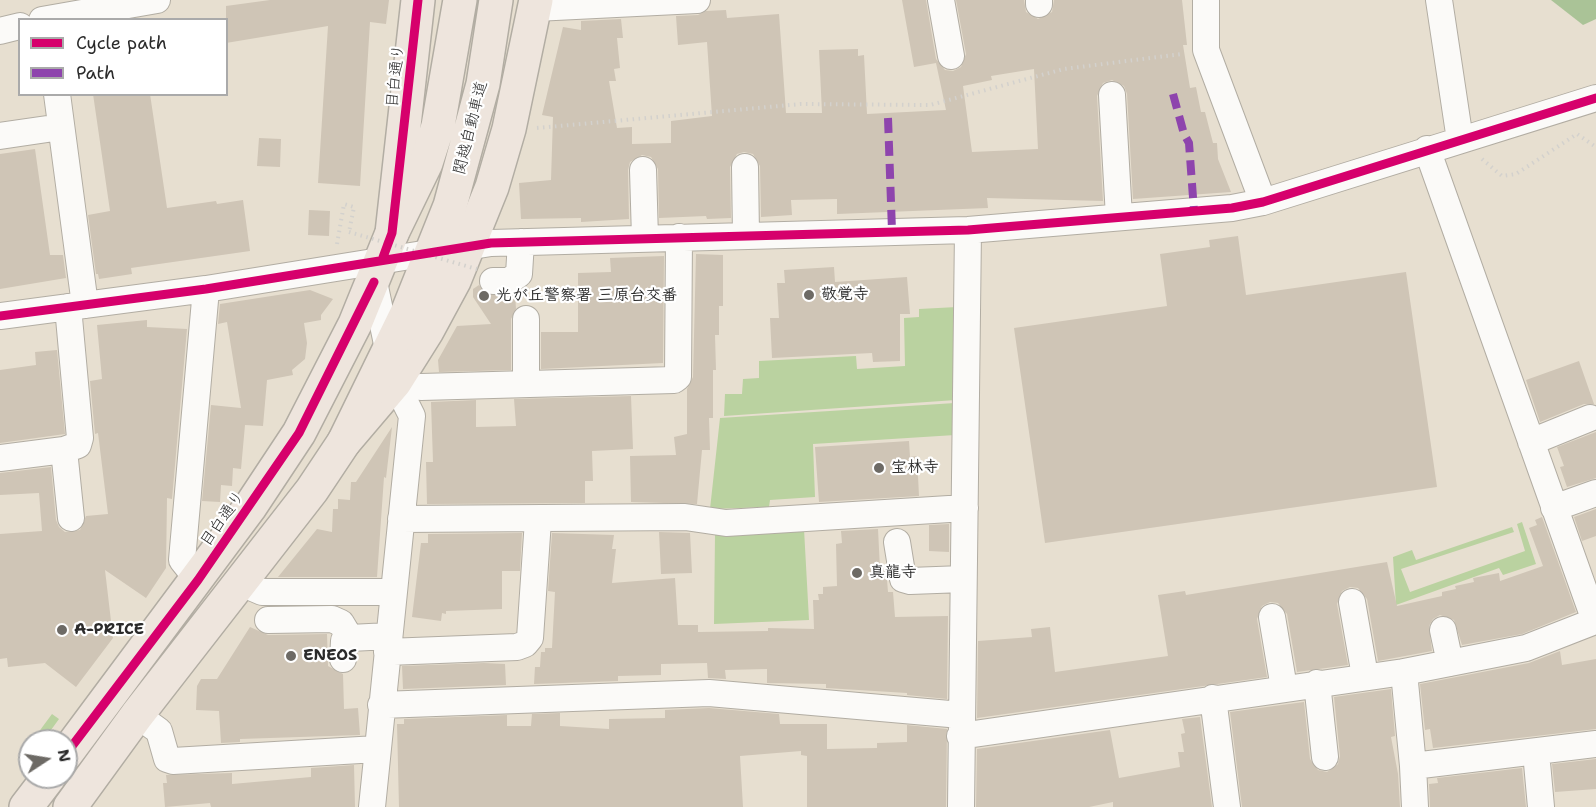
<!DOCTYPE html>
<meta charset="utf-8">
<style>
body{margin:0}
#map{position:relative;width:1596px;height:807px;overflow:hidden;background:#e7dfd0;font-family:"Shantell Sans",sans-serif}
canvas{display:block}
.legend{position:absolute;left:18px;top:18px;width:210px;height:78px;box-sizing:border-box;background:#fff;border:2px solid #aaa;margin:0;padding:8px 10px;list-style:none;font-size:18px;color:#2b2b2b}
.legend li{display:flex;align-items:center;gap:12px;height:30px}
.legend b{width:30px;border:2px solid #aaa}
.north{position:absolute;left:18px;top:729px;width:60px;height:60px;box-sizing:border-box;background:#fff;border:2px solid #aaa;border-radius:50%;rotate:78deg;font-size:16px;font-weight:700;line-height:24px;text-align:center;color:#2b2b2b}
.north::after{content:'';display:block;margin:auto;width:21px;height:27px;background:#6d6a65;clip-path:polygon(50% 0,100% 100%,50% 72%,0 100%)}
</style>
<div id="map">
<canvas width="1596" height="807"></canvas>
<ul class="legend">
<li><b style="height:8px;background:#d6006c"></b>Cycle path</li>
<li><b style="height:8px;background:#8e44ad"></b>Path</li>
</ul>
<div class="north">N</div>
</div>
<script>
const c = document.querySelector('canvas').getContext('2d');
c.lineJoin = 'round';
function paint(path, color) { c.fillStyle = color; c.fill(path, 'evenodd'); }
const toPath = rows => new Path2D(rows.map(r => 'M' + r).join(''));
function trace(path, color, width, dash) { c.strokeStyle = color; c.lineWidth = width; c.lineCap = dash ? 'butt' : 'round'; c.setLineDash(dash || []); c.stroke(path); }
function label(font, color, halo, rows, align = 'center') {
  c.font = font + ' "Shantell Sans","Klee One",sans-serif'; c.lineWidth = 4.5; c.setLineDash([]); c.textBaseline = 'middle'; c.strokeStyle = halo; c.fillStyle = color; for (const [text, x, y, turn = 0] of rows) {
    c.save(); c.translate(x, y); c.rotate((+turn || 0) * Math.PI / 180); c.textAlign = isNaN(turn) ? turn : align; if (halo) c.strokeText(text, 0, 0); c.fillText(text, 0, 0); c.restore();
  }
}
const green = toPath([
 [957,307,956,400,724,416,725,394,742,394,743,379,759,378,759,361,856,356,857,369,905,366,904,318,919,317,919,309],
 [955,403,955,435,813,444,815,497,770,500,769,507,710,509,720,418],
 [1522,522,1536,564,1503,575,1499,568,1396,605,1393,557,1412,550,1416,560,1512,527,1514,532,1401,569,1410,592,1525,551,1517,524],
 [804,529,809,620,714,624,715,535],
 [52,714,59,719,43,741,32,741]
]);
const forest = toPath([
 [1551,0,1596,0,1596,19,1583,25]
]);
const building = toPath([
 [270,0,389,0,386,24,370,22,360,186,318,183,328,26,226,43,226,6],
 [902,0,926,0,936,59,945,70,953,71,961,67,966,54,956,0,1024,0,1026,12,1038,19,1052,12,1054,0,1182,0,1187,45,1183,45,1190,88,1196,87,1201,112,1205,112,1213,143,1217,143,1218,159,1231,192,1133,199,1127,94,1124,86,1112,80,1103,83,1097,96,1103,201,987,198,988,208,837,214,837,199,791,200,792,215,761,217,760,166,753,154,744,152,737,154,730,167,731,218,707,219,706,216,659,218,658,169,651,157,642,155,630,162,628,170,629,219,581,222,581,218,521,219,519,183,551,180,553,117,542,115,563,27,581,30,581,21,621,19,623,38,617,38,620,68,614,69,616,81,609,81,617,128,632,127,632,144,671,143,671,121,712,116,707,42,678,45,676,16,698,15,706,11,726,10,727,18,779,14,786,113,822,113,819,50,858,49,858,56,864,55,867,114,946,110,936,63,914,67],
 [1034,69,1038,149,972,152,963,86,992,80,991,76],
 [93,94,150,94,167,208,216,201,217,204,243,200,250,251,131,268,132,274,99,279,98,274,96,274,88,215,110,211],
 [259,138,281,139,280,167,257,166],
 [35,149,50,255,63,255,66,278,0,289,0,154],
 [309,210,330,211,329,236,308,235],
 [1238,236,1246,295,1406,272,1437,487,1045,543,1014,328,1167,306,1160,254,1210,247,1209,240],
 [696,254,723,255,723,306,719,306,719,335,715,335,716,370,713,370,713,418,709,418,710,450,702,450,697,504,631,502,630,456,676,455,674,437,687,434,687,389,693,377],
 [664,256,663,363,541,369,541,332,578,332,578,273,611,272,610,258],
 [834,267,835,282,907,277,910,314,900,314,900,361,873,362,872,353,772,358,770,318,779,318,777,283,785,283,784,270],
 [479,285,486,294,515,294,516,309,511,319,511,370,439,372,438,360,457,326,491,324,473,297,473,289],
 [310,290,333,299,321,315,321,320,304,323,307,343,305,359,292,370,293,375,267,380,263,426,245,425,241,469,233,468,232,486,221,485,220,502,202,501,211,405,241,408,227,322,218,324,220,304],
 [147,320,147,327,187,329,172,499,167,498,166,568,146,598,105,570,113,638,76,687,45,663,8,667,7,658,0,659,0,534,42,531,39,493,0,495,0,473,51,467,56,520,59,527,65,532,80,530,86,516,108,514,98,433,95,434,90,381,102,379,97,325],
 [57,350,65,434,0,443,0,370,36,365,35,352],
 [1579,361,1594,404,1584,404,1540,422,1526,380],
 [631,396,633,449,592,451,593,481,585,481,585,503,427,504,426,462,433,462,431,402,476,400,476,427,516,426,514,399],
 [392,427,386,478,384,477,377,577,278,577,317,529,332,532,333,509,338,509,338,499,350,500,351,482,356,482],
 [1596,432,1596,478,1567,487,1560,467,1564,466,1557,447],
 [909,441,910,457,917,456,919,496,819,502,815,447],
 [1596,509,1596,536,1582,541,1574,517],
 [1542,517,1576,612,1522,634,1462,645,1454,620,1440,615,1433,619,1429,626,1432,651,1378,661,1367,599,1358,588,1350,587,1342,591,1337,604,1348,665,1297,672,1287,614,1278,603,1270,602,1262,606,1257,619,1267,677,977,718,978,641,1032,637,1031,629,1050,627,1055,672,1168,656,1158,595,1185,591,1186,595,1387,562,1397,606,1442,596,1442,592,1456,589,1455,586,1474,582,1473,578,1499,573,1500,581,1543,566,1529,528,1537,525,1535,520],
 [949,524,949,552,929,551,929,525],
 [878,529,880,569,886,568,888,592,893,592,895,617,948,616,947,699,907,695,907,693,826,688,826,684,767,683,767,669,725,670,726,679,708,678,707,663,661,664,661,675,618,676,618,681,534,684,535,667,540,667,541,652,545,652,545,648,552,648,555,592,548,591,552,533,614,535,612,549,616,549,612,583,675,578,678,625,698,625,698,632,768,631,768,628,814,629,813,600,819,600,818,594,823,594,823,587,837,586,836,544,842,543,841,531],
 [659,532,690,533,692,573,661,574],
 [522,533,520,571,502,571,502,609,446,611,446,614,442,613,441,621,412,617,421,543,428,543,428,534],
 [250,627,268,635,327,634,328,666,343,674,344,709,358,708,360,735,240,739,240,742,221,743,219,711,196,710,197,686,201,679,217,679],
 [1560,651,1562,665,1596,659,1596,729,1433,748,1430,729,1425,730,1420,684,1529,663],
 [484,663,505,664,506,685,403,689,402,666],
 [1391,689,1395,736,1391,737,1398,774,1400,807,1242,807,1230,712,1304,702,1310,759,1318,770,1327,772,1338,764,1340,756,1334,697],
 [709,708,779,714,780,724,827,724,827,749,877,748,877,743,907,742,907,725,947,729,946,807,807,807,807,756,801,755,801,751,740,756,743,807,399,807,397,724,404,724,404,719,507,715,507,726,531,726,532,714,560,713,560,726,609,729,609,719,665,718,665,710],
 [1200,717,1212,807,1113,807,1113,802,1089,807,976,807,977,749,1110,730,1119,778,1180,767,1178,752,1184,752,1181,734,1185,733,1182,719],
 [1596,759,1596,789,1555,792,1552,764],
 [354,765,355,807,211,807,210,803,165,807,163,783,167,783,166,775,232,773,232,784,311,777,311,768],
 [1522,768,1526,807,1430,807,1429,784,1438,783,1437,778]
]);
const path = toPath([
 [537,128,801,104,930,105,1064,69,1182,54],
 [1482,159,1502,176,1516,174,1577,134,1596,147],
 [337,244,344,204,354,207,349,232]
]);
const minor = toPath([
 [941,0,951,56],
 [1039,0,1039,4],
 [1206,0,1206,50,1263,202],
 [1439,0,1460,140],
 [535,8,697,0],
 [42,20,157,0],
 [0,31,20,26],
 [57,94,85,305],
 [1112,95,1119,217],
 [0,136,61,127],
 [745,167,746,235],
 [643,170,645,238],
 [493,281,509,281,519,274,521,242],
 [0,316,206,289,491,243,968,230,1232,208,1263,202,1596,98],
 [526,319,526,383],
 [421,387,674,380,678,377,679,237],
 [1531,442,1590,418],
 [64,450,71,518],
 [0,458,64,450,78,445,80,438,68,307],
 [1554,508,1596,493],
 [401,519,685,517,726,523,965,508],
 [897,542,903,579,910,581,963,579],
 [198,580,182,560,206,289],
 [241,583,262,592,393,592],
 [1352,602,1365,676],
 [1272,617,1284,688],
 [268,620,332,619,341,623,350,638,389,636],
 [1443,630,1450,663],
 [387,652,517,647,525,644,530,638,538,520],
 [343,659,344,641,350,638],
 [1404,672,1413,766,1596,744],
 [1317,683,1325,757],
 [1213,698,1227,807],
 [381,705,709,693,961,715],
 [137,715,159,731,167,759,173,761,377,749],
 [960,736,1404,672,1526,648,1595,621,1427,149],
 [1536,752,1541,807],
 [1413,766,1415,807],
 [372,807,412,416,395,382,374,282],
 [961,807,968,230]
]);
const major = toPath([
 [66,754,250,507,299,433,355,324,392,233,418,0],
 [26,807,49,777],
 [70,807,137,715,312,490,344,442,395,382,427,331,454,281,492,187,509,129,536,0]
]);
const highway = toPath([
 [392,233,426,163,438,126,460,0],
 [344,442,408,311,450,206,483,84,496,0]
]);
const pathBridge = toPath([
 [349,232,480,270]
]);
const quiet = toPath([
 [1173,94,1184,134,1189,143,1194,211],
 [888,118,892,231]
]);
const cycleway = toPath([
 [382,260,392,233,418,0],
 [0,316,206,289,491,243,968,230,1232,208,1263,202,1596,98],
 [66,754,198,580,299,433,374,282]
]);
const markers = [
 [809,295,6,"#6d6a65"],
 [484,296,6,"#6d6a65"],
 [879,468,6,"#6d6a65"],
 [857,573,6,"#6d6a65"],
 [62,630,6,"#6d6a65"],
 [291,656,6,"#6d6a65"]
];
const streetNames = [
 ["目白通り",396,76,-84],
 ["関越自動車道",471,128,-76],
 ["目白通り",223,519,-55]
];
const poiNames = [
 ["敬覚寺",821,295],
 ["光が丘警察署 三原台交番",496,296],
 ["宝林寺",891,468],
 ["真龍寺",869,573],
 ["A-PRICE",74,630],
 ["ENEOS",303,656]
];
paint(green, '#bad2a0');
paint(forest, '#aac397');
paint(building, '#cfc5b6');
trace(minor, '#b2ada3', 28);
trace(major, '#b2ada3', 36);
trace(highway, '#b2ada3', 36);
trace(path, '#d3d1cd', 4, [1.5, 4.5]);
trace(minor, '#fbfaf8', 26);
trace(major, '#eee5dd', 33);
trace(highway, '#eee5dd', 33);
trace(pathBridge, '#d3d1cd', 4, [1.5, 4.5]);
trace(quiet, '#8e44ad', 8, [15, 8]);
trace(cycleway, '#d6006c', 9);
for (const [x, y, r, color] of markers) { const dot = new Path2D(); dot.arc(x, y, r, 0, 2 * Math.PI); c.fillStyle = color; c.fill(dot); trace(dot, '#fff', 2); }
label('16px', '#2b2b2b', '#fff', streetNames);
label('bold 16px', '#2b2b2b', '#fff', poiNames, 'left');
</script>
